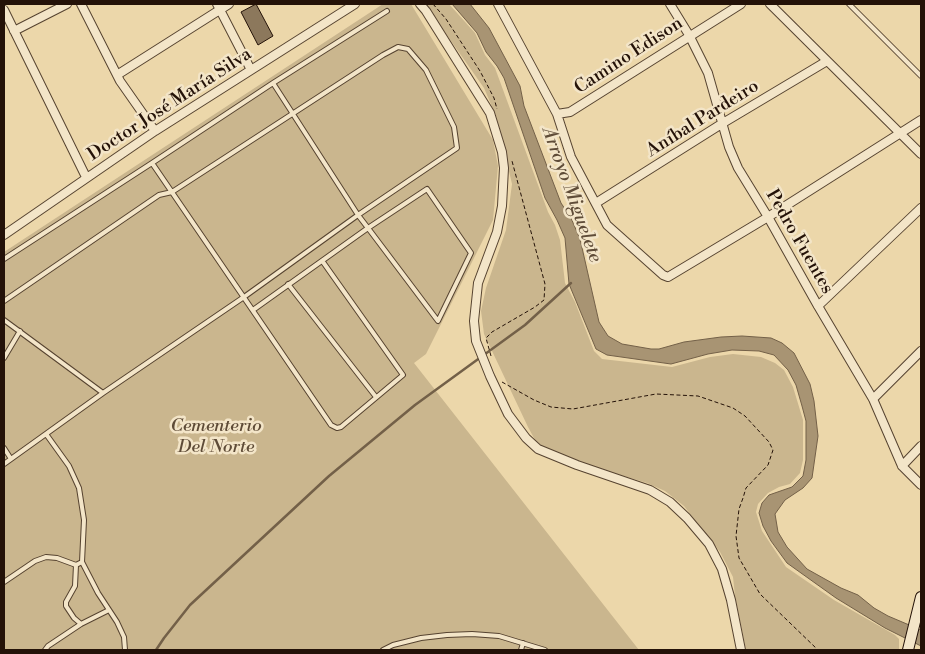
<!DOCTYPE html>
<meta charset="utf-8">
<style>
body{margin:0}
#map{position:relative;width:925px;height:654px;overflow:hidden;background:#ecd7aa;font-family:"Libre Bodoni",serif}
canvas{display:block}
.frame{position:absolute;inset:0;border:5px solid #241208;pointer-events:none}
</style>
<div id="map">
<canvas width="925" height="654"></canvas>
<div class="frame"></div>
</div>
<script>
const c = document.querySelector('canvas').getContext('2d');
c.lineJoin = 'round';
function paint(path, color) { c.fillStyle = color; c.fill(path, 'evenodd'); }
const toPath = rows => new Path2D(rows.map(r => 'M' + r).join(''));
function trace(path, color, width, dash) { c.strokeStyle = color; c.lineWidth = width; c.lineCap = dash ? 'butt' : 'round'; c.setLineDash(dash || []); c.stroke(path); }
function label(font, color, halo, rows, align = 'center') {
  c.font = font + ' "Libre Bodoni",serif'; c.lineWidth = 5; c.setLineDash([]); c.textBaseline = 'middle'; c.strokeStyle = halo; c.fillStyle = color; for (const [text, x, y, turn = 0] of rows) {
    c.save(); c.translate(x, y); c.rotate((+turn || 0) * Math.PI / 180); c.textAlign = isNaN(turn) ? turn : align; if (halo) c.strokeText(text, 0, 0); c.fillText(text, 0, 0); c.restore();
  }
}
const green = toPath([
 [383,4,411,4,493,140,498,166,493,220,426,354,414,363,639,650,4,650,4,252],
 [425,4,449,4,475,33,485,55,495,68,548,212,555,225,560,240,565,283,575,302,594,351,602,359,672,367,710,357,733,354,761,357,775,363,784,370,793,387,803,420,803,460,800,473,790,484,779,487,768,493,758,504,756,512,762,531,786,567,834,600,895,635,899,639,899,650,746,650,735,596,733,577,720,552,684,506,665,491,647,483,547,453,535,440,528,427,484,334,481,311,486,288,506,230,512,184,496,116,484,88]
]);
const water = toPath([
 [452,4,470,4,489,28,520,86,524,106,561,203,571,218,580,239,599,322,608,336,622,344,651,349,659,349,684,342,721,337,742,336,771,338,782,343,794,353,810,384,814,401,818,436,812,478,803,488,785,500,775,514,778,532,787,547,807,569,841,588,858,595,874,608,888,616,921,630,921,646,885,628,836,598,787,563,771,541,763,526,759,513,762,503,769,495,792,487,803,476,806,460,806,421,802,406,796,385,788,370,774,355,759,351,732,350,708,354,671,364,607,355,596,349,569,284,565,238,557,220,545,198,504,78,497,66,486,52,477,33,452,4]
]);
const stream = toPath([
 [156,650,164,638,190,605,329,476,415,405,525,325,571,283]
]);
const building = toPath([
 [256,4,273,36,258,45,241,12,256,4]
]);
const path = toPath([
 [433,4,446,19,480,71,494,98,497,109],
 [491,356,486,338,492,332,535,307,544,300,545,284,512,161],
 [502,382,534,400,551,407,573,409,656,394,698,396,733,408,745,416,769,442,773,450,768,465,746,488,743,498,739,509,736,536,739,558,760,594,818,650]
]);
const lane = toPath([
 [849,4,921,76],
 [152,163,331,425,337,428,341,427,403,375,323,262],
 [4,259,152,163,273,83,387,11],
 [288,284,376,397],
 [4,301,159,195,172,192,383,55,398,47,408,49,426,70,454,127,457,148,358,215,244,297,103,393,4,464],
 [253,310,368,228,427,189,471,253,438,321,368,228,358,215,273,83],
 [4,320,103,393],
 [4,358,20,331],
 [46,434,69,466,79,488,84,520,82,562,98,593,117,622,124,637,125,650],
 [4,448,11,459],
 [76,565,75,586,66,602,66,606,74,618,81,624],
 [4,582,35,561,46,557,57,558,76,565,82,562],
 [45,650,48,646,81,624,109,610],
 [383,650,393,645,421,638,447,635,472,634,499,636,545,650],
 [521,650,523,643]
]);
const street = toPath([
 [81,4,120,81,155,131],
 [217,4,251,70],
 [420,4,426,11,490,113,502,152,504,168,502,206,497,232,478,283,474,321,476,341,490,376,508,414,526,438,538,449,577,465,650,490,670,502,687,518,709,544,722,569,731,600,741,650],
 [498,4,557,114,571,157,607,225,663,275,668,277,768,217,921,120],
 [670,4,689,35,708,73,729,147,738,168,768,217,818,306,873,399,902,466,921,485],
 [770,4,921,154],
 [4,10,86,177],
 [14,31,67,4],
 [117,75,229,4],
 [557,114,570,112,741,4],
 [596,203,723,123,827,61],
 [4,235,155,131,355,4],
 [818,306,921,208],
 [873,399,921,351],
 [902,466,921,446]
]);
const secondary = toPath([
 [908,650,921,597]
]);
const streetNames = [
 ["Camino Edison",629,56,-33],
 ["Doctor José María Silva",170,105,-33],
 ["Aníbal Pardeiro",703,119,-32],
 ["Pedro Fuentes",799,242,60]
];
const parkNames = [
 ["Cementerio",216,427],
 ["Del Norte",216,448]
];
const waterNames = [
 ["Arroyo Miguelete",571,195,70]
];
paint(green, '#cab68e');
paint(water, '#a89473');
trace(water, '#736048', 1);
trace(stream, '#736048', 2.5);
paint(building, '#8c785c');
trace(building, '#241208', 1);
trace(lane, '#564330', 6);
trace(street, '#564330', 10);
trace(secondary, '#241208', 12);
trace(path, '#241208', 1, [4, 2.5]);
trace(lane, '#f3e5c8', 4);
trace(street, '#f3e5c8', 8);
trace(secondary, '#f3e5c8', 10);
label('18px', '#241208', '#f3e5c8', streetNames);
label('italic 18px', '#5e4b37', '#f3e5c8', parkNames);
label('italic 19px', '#5f4c38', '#f3e5c8', waterNames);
</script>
